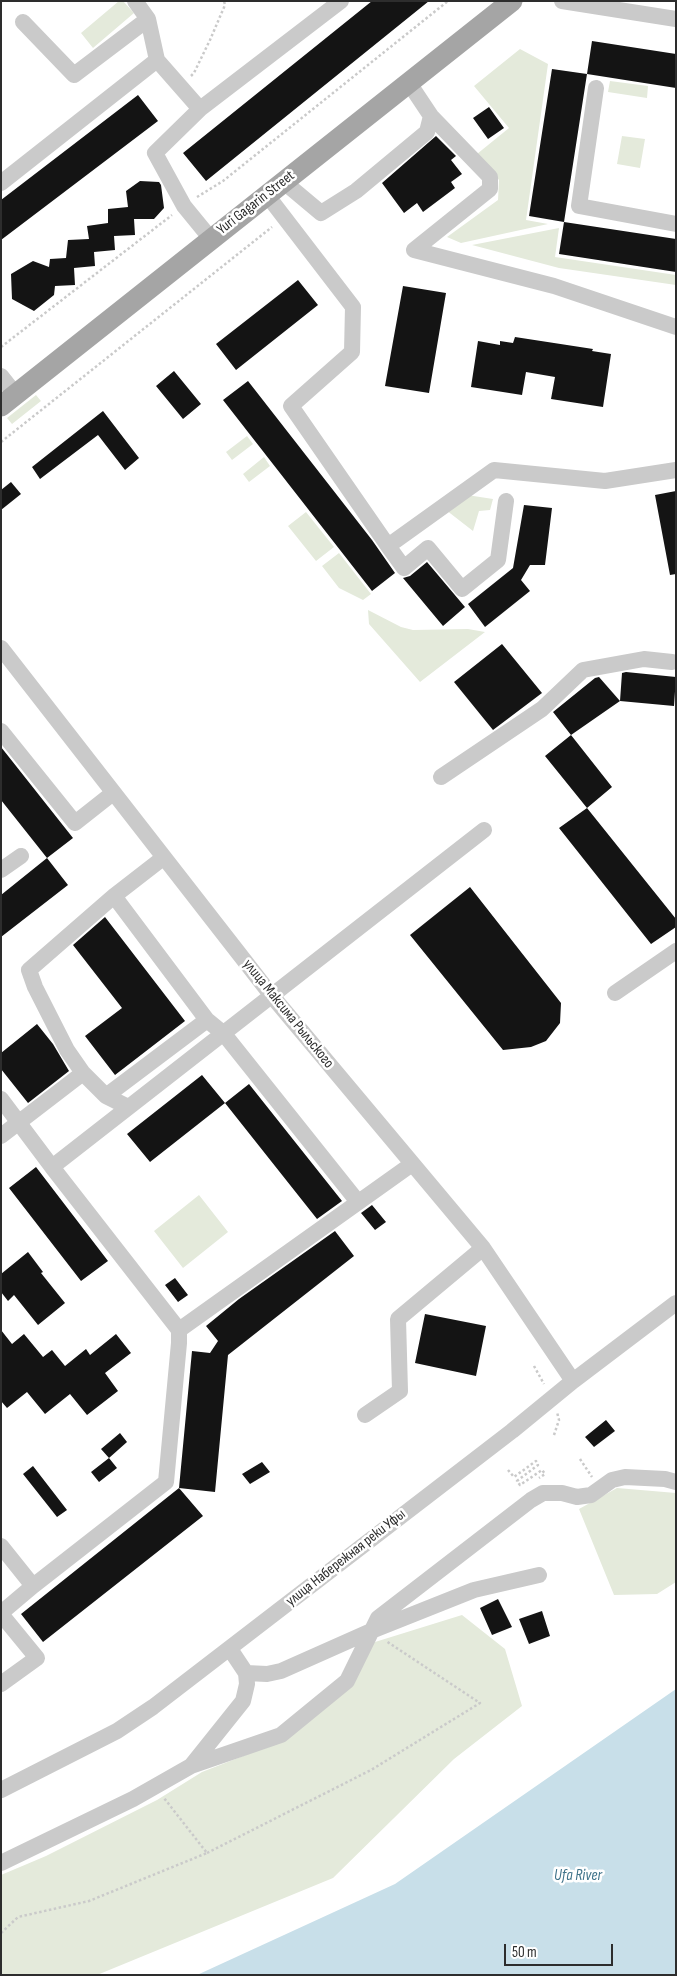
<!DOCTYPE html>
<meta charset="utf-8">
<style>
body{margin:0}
#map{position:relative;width:677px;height:1976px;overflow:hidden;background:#fff;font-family:"Sofia Sans Condensed",sans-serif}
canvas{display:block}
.frame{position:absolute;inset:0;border:2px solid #2d2d2d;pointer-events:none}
.scale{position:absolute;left:504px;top:1944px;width:109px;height:22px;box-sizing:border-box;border:2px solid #2d2d2d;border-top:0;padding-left:6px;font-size:15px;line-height:18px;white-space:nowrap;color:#2d2d2d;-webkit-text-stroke:4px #fff;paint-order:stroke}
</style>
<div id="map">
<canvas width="677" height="1976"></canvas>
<div class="frame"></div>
<div class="scale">50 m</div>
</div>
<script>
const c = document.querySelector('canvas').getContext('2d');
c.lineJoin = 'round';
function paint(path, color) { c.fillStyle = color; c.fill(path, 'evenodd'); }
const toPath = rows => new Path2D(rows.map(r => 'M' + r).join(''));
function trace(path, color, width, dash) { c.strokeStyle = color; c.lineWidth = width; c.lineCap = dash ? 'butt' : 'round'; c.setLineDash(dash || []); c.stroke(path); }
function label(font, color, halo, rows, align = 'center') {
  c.font = font + ' "Sofia Sans Condensed",sans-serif'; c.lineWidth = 5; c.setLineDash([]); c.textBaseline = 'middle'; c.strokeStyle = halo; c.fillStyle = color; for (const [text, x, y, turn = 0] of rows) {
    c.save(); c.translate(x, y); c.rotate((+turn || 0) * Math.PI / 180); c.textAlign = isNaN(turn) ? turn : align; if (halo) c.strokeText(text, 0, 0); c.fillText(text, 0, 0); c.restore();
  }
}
const green = toPath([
 [119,1,123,1,134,13,93,48,81,33],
 [520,49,548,64,526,220,548,224,461,243,447,237,498,200,499,180,477,154,509,128,474,86],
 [610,81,648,86,647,98,608,92],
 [622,136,645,139,640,168,617,164],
 [559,228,555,257,676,275,676,285,559,268,472,245],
 [36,395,41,401,12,424,7,418],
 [247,436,253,444,232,460,226,452],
 [264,457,270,466,249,482,243,474],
 [467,495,493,499,490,510,479,511,473,531,446,510],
 [306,512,334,547,316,561,288,526],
 [339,553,371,594,363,600,339,588,322,566],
 [368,610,401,627,413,630,468,629,485,632,420,682,369,624],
 [199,1195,228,1232,183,1268,154,1231],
 [617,1488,676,1493,676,1582,657,1594,614,1595,579,1509],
 [462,1615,505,1649,522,1706,454,1759,333,1878,97,1975,1,1975,1,1875,46,1856,157,1800,202,1772,279,1742,375,1642]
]);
const water = toPath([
 [676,1689,676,1975,197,1975,395,1884]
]);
const building = toPath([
 [372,1,429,1,206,181,183,153],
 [592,41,676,54,676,88,587,74],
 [552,69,587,74,564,222,529,216],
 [138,95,158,121,1,240,1,200],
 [489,107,504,128,488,139,473,118],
 [436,136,456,156,451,160,462,174,451,182,455,188,423,212,417,203,404,213,382,183],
 [140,181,159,182,161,185,164,208,154,219,134,219,135,235,114,236,115,250,94,252,95,266,74,268,75,285,55,286,54,295,34,311,12,299,11,274,33,261,49,267,50,259,66,258,68,240,89,239,87,226,108,223,108,209,128,207,126,191],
 [564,222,676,239,676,272,559,254],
 [298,280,318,305,236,370,216,344],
 [403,286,446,293,429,393,385,386],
 [515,337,593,349,592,351,611,354,603,407,551,399,555,377,526,372,522,395,471,387,478,341,500,345,500,341,513,343],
 [174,371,201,404,183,419,156,386],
 [248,381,372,540,395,573,372,591,223,400],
 [103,411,139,458,125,470,98,435,40,479,32,467],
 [11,482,21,494,1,510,1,490],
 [676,491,676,574,670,575,655,495],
 [524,505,552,508,545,565,530,565,521,580,530,591,485,627,468,604,513,568],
 [427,562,465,607,443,626,403,578,410,576],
 [502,644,542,693,493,730,454,682],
 [626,672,676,677,674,706,620,701,622,673],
 [599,677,620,701,571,735,553,712,595,678],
 [571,735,612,787,587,808,545,756],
 [1,747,73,838,47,858,1,800],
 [587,808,676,919,676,927,651,944,559,828],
 [47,858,68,885,1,937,1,895],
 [470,887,561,1003,560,1023,546,1041,531,1047,503,1050,410,935],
 [105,917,185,1021,115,1075,85,1036,122,1008,73,945],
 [37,1024,53,1044,69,1071,28,1103,1,1069,1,1053],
 [202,1075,225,1103,150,1162,127,1134],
 [249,1084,342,1201,317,1219,225,1103],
 [36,1167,108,1261,81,1281,9,1188],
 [372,1205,386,1222,375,1230,361,1213],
 [335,1231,354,1256,228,1355,215,1492,179,1488,192,1351,210,1353,218,1341,206,1326,239,1299],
 [28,1252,43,1272,41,1273,65,1303,38,1325,14,1295,8,1301,1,1292,1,1274],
 [175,1278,188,1295,178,1302,165,1285],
 [425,1314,486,1326,476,1376,415,1363],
 [1,1330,12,1344,24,1334,43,1357,52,1350,65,1366,86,1349,90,1355,116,1334,131,1353,105,1373,118,1391,87,1415,70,1394,45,1414,27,1392,7,1408,1,1401],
 [606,1420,615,1431,594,1447,585,1437],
 [120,1433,127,1442,109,1458,101,1449],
 [109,1458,117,1468,99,1482,91,1472],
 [262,1462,270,1472,250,1484,242,1474],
 [33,1466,67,1510,57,1517,23,1474],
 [179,1488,203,1516,43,1642,21,1614],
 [498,1599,512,1627,492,1635,480,1608],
 [542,1611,550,1636,529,1644,519,1619]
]);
const path = toPath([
 [191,76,194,73,210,40,225,5,224,1],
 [197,197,223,181,448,1],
 [1,347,172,215],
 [1,442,272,227],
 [534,1366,544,1384],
 [554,1435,559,1420,557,1412],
 [580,1459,592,1477],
 [508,1470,514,1477,536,1461,538,1465,517,1481,520,1485,542,1470,545,1474,539,1478],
 [207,1853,371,1770,480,1703,386,1641],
 [1,1933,18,1917,89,1901,207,1853,164,1798]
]);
const minor = toPath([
 [562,1,676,19],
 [148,19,157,60],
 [23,22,74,75,148,19,135,1],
 [596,88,579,206,676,224],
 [284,182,321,213,356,191,427,132,431,116,409,83],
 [1,183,157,60,200,109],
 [267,195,353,307,352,352,291,406,388,546,404,568,428,548,462,589,498,560,506,501],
 [211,239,184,206,155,153,200,109,341,1],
 [414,250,554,286,676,327],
 [414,250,490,189,490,177,431,116],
 [1,376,16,395],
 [388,546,494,470,605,481,676,470],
 [1,648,272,996,483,1248,573,1381],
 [1,731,75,823,113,793],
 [441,777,542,709,583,670,644,659,672,662],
 [1,870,21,856],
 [114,896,207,1020,224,1034,358,1202],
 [615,993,676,951],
 [106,1096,207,1020],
 [1,1099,52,1167,484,830],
 [128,1107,106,1096,83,1073,67,1050,35,987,29,970,114,896,163,858],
 [1,1136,83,1073],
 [52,1167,179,1330,412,1164],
 [365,1415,400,1391,398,1319,483,1248],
 [1,1546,33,1586,166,1482,179,1343,179,1330],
 [1,1613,33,1586],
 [1,1614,37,1658,1,1684],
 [246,1673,267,1674,281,1671,371,1631,474,1590,539,1575],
 [191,1766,243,1701,247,1684,246,1673,230,1649],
 [1,1790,117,1731,153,1707,512,1431,573,1381,676,1303],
 [1,1863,133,1799,191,1766,281,1735,347,1681,378,1618,531,1500,543,1493,562,1493,577,1497,591,1495,612,1480,625,1477,665,1479,676,1482]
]);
const major = toPath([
 [1,406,512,1]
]);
const streetNames = [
 ["Yuri Gagarin Street",256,203,-38],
 ["улица Максима Рыльского",288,1014,51],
 ["улица Набережная реки Уфы",346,1558,-38]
];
const waterNames = [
 ["Ufa River",578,1876]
];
paint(green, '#e4eadb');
paint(water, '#c8dfe9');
paint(building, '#141414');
trace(path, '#cacaca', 2.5, [2.5, 2.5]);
trace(minor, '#cacaca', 16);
trace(major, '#a5a5a5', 21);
label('15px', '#2d2d2d', '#fff', streetNames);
label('italic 16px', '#40738a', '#fff', waterNames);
</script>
